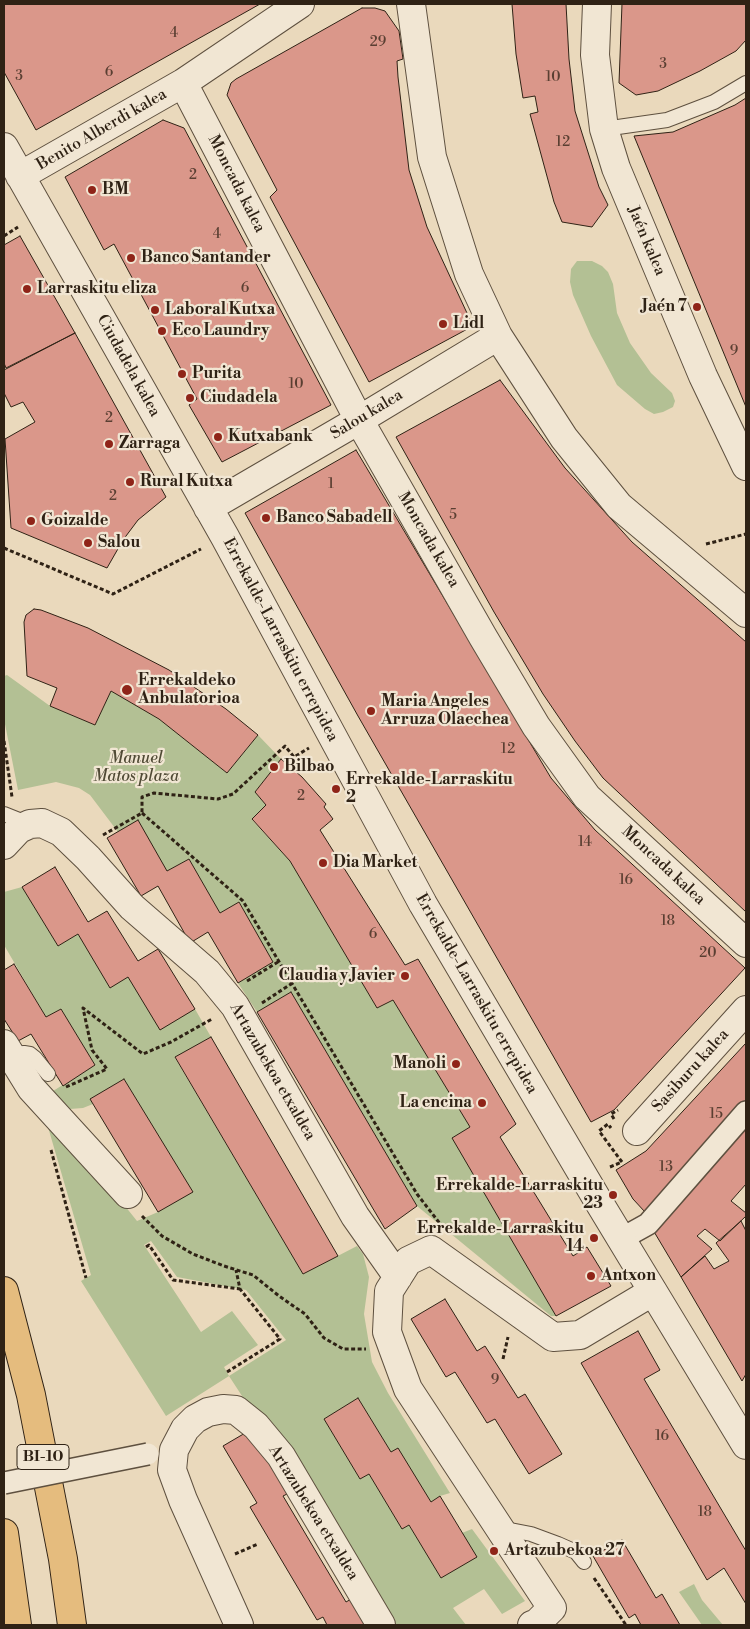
<!DOCTYPE html>
<meta charset="utf-8">
<style>
body{margin:0}
#map{position:relative;width:750px;height:1629px;overflow:hidden;background:#ead9bc;font-family:"Libre Bodoni",serif}
canvas{display:block}
.frame{position:absolute;inset:0;border:5px solid #2f2215;pointer-events:none}
</style>
<div id="map">
<canvas width="750" height="1629"></canvas>
<div class="frame"></div>
</div>
<script>
const c = document.querySelector('canvas').getContext('2d');
c.lineJoin = 'round';
function paint(path, color) { c.fillStyle = color; c.fill(path, 'evenodd'); }
const toPath = rows => new Path2D(rows.map(r => 'M' + r).join(''));
function trace(path, color, width, dash) { c.strokeStyle = color; c.lineWidth = width; c.lineCap = dash ? 'butt' : 'round'; c.setLineDash(dash || []); c.stroke(path); }
function label(font, color, halo, rows, align = 'center') {
  c.font = font + ' "Libre Bodoni",serif'; c.lineWidth = 4.5; c.setLineDash([]); c.textBaseline = 'middle'; c.strokeStyle = halo; c.fillStyle = color; for (const [text, x, y, turn = 0] of rows) {
    c.save(); c.translate(x, y); c.rotate((+turn || 0) * Math.PI / 180); c.textAlign = isNaN(turn) ? turn : align; if (halo) c.strokeText(text, 0, 0); c.fillText(text, 0, 0); c.restore();
  }
}
const green = toPath([
 [577,261,592,261,602,266,608,272,613,284,617,313,630,343,651,373,672,393,675,401,673,407,663,412,654,414,645,409,617,385,591,336,573,295,570,282,571,269],
 [7,675,50,706,95,725,111,691,159,719,227,773,258,735,281,759,255,792,266,805,252,820,290,861,377,1008,393,1000,470,1127,453,1138,556,1316,551,1316,417,1206,291,992,257,1012,238,983,273,962,239,902,220,913,189,859,167,871,118,832,90,795,79,788,56,782,18,790,4,719,4,676],
 [22,887,58,946,78,934,110,987,128,977,195,1009,211,1037,175,1058,303,1274,357,1246,363,1254,369,1277,364,1314,372,1362,388,1393,450,1493,440,1496,431,1502,391,1452,358,1398,324,1419,360,1479,369,1474,402,1529,409,1525,441,1578,476,1557,462,1533,472,1529,525,1601,502,1614,484,1589,453,1608,466,1625,396,1625,385,1616,229,1376,166,1416,81,1281,91,1275,48,1127,68,1140,101,1176,137,1221,158,1212,192,1191,124,1079,91,1099,93,1104,83,1108,70,1109,55,1102,40,1088,35,1067,53,1091,95,1065,61,1009,46,1017,4,945,4,892],
 [151,1241,177,1277,246,1290,286,1340,229,1376,224,1367,258,1345,232,1311,201,1332,144,1245],
 [694,1584,702,1600,723,1625,702,1625,679,1592]
]);
const building = toPath([
 [4,4,260,4,36,130,4,72,4,4],
 [512,4,566,4,569,59,575,111,599,187,608,205,592,227,562,222,554,202,530,114,538,112,535,96,523,98,516,54,512,4],
 [622,4,746,4,746,40,736,51,700,71,658,91,636,95,619,83,622,4],
 [362,8,375,8,385,11,399,31,403,59,397,61,398,77,409,170,427,227,473,326,369,382,270,197,277,190,227,95,231,83,236,79,362,8],
 [746,98,746,407,634,136,673,132,735,105,746,98],
 [163,120,184,128,331,405,222,462,189,405,197,399,114,244,104,250,65,177,163,120],
 [20,236,75,333,6,368,4,363,4,245,20,236],
 [75,333,166,497,138,520,123,540,107,568,11,528,5,439,35,422,23,402,11,407,4,393,4,370,75,333],
 [500,380,565,468,632,542,746,642,746,912,603,778,575,741,543,694,494,612,396,437,500,380],
 [356,450,551,778,595,830,745,968,614,1110,591,1122,358,716,245,513,356,450],
 [34,609,41,610,88,628,169,670,226,709,258,735,227,773,159,719,111,691,95,725,50,706,57,688,27,676,24,622,26,615,34,609],
 [281,759,302,777,326,804,324,807,333,819,320,830,405,965,418,959,516,1124,500,1137,573,1256,587,1247,611,1286,556,1316,452,1138,470,1127,393,1000,377,1008,290,861,252,819,266,805,255,792,281,759],
 [138,820,167,871,189,859,220,913,239,902,273,962,238,983,208,932,190,943,158,886,141,896,107,838,138,820],
 [55,867,88,922,107,911,138,961,158,949,195,1009,160,1030,128,977,110,988,78,934,58,946,22,887,55,867],
 [14,964,46,1017,61,1009,95,1065,63,1086,31,1034,18,1041,4,1019,4,970,14,964],
 [291,992,417,1206,385,1229,257,1012,291,992],
 [211,1037,338,1256,303,1274,175,1057,211,1037],
 [746,1043,746,1102,645,1212,633,1199,616,1170,646,1151,746,1043],
 [124,1079,193,1192,158,1212,90,1099,124,1079],
 [746,1126,746,1184,731,1201,746,1213,746,1216,720,1241,705,1229,697,1236,712,1249,681,1277,653,1230,746,1126],
 [741,1221,746,1231,746,1374,742,1381,681,1277,705,1256,714,1269,729,1261,716,1243,741,1221],
 [445,1299,477,1351,485,1346,518,1398,525,1394,562,1454,529,1474,495,1419,487,1423,455,1372,446,1377,411,1319,445,1299],
 [638,1331,660,1370,644,1379,746,1551,746,1604,724,1568,707,1580,581,1363,638,1331],
 [358,1398,391,1452,398,1448,431,1502,440,1496,477,1557,441,1578,409,1525,402,1529,369,1474,360,1479,324,1419,358,1398],
 [252,1429,291,1492,283,1496,346,1602,353,1598,369,1625,327,1625,323,1617,317,1620,250,1507,257,1503,223,1446,252,1429],
 [622,1540,656,1598,662,1594,680,1625,641,1625,635,1614,629,1618,593,1556,622,1540]
]);
const path = toPath([
 [4,236,18,227],
 [706,544,746,534],
 [4,548,113,594,201,549],
 [4,741,12,797],
 [142,813,243,901,417,1194,441,1225],
 [103,835,142,813,142,797,154,793,218,799,233,794,285,746,294,757,309,748],
 [247,981,278,962],
 [262,1003,291,984],
 [66,1087,107,1069,92,1050,83,1008,143,1054,171,1042,212,1019],
 [614,1119,611,1114,618,1110],
 [51,1150,86,1278],
 [610,1167,622,1162,599,1131,608,1124,611,1128],
 [142,1216,162,1236,193,1254,224,1266,253,1275,279,1296,305,1314,324,1338,343,1349,366,1349],
 [146,1247,149,1245,173,1280,240,1289],
 [503,1359,508,1337],
 [227,1372,280,1339,240,1289,236,1270],
 [235,1554,258,1544],
 [594,1578,626,1625]
]);
const service = toPath([
 [604,129,667,120,714,102,746,83],
 [4,814,29,824],
 [10,1054,24,1053,30,1054,35,1058,48,1074],
 [500,1528,531,1534,558,1544,576,1552,584,1562]
]);
const pedestrian = toPath([
 [621,1239,648,1224,746,1112]
]);
const minor = toPath([
 [411,4,432,157,469,274,498,336,564,438,619,506,746,613],
 [597,4,595,55,604,129,616,168,703,376,746,466],
 [183,83,359,420,483,637,536,726,587,797,746,943],
 [4,147,225,537,423,904,600,1204,746,1445],
 [20,176,183,83,300,4],
 [208,508,359,420,498,336],
 [4,845,19,829,30,824,42,823,61,832,88,858,132,907,207,972,235,1006,355,1216,398,1277],
 [4,1044,31,1088,128,1194],
 [637,1131,746,1010],
 [239,1625,183,1500,172,1470,174,1450,185,1429,195,1419,208,1412,223,1409,236,1410,256,1426,281,1456,381,1625],
 [532,1625,537,1623,552,1608,408,1389,387,1332,389,1291,408,1261,431,1250,553,1337,580,1335,652,1292]
]);
const motorway = toPath([
 [4,1291,31,1395,63,1559,72,1625],
 [4,1533,17,1625]
]);
const pedestrianBridge = toPath([
 [4,1483,148,1454]
]);
const markers = [
 [92,190,5,"#8f2418"],
 [131,258,5,"#8f2418"],
 [27,289,5,"#8f2418"],
 [697,307,5,"#8f2418"],
 [155,310,5,"#8f2418"],
 [443,324,5,"#8f2418"],
 [162,331,5,"#8f2418"],
 [182,374,5,"#8f2418"],
 [190,398,5,"#8f2418"],
 [218,437,5,"#8f2418"],
 [109,444,5,"#8f2418"],
 [130,482,5,"#8f2418"],
 [266,518,5,"#8f2418"],
 [31,521,5,"#8f2418"],
 [88,543,5,"#8f2418"],
 [127,690,6,"#8f2418"],
 [371,711,5,"#8f2418"],
 [274,767,5,"#8f2418"],
 [336,789,5,"#8f2418"],
 [323,863,5,"#8f2418"],
 [405,976,5,"#8f2418"],
 [456,1064,5,"#8f2418"],
 [482,1103,5,"#8f2418"],
 [613,1195,5,"#8f2418"],
 [594,1238,5,"#8f2418"],
 [591,1276,5,"#8f2418"],
 [494,1551,5,"#8f2418"]
];
const numberNames = [
 ["4",174,34],
 ["29",378,43],
 ["3",663,65],
 ["6",109,73],
 ["3",19,77],
 ["10",553,78],
 ["12",563,143],
 ["2",193,176],
 ["4",217,235],
 ["6",245,289],
 ["9",734,352],
 ["10",296,385],
 ["2",109,419],
 ["1",331,485],
 ["2",113,497],
 ["5",453,516],
 ["12",508,750],
 ["2",301,797],
 ["14",585,843],
 ["16",626,881],
 ["18",668,922],
 ["6",373,935],
 ["20",708,954],
 ["15",716,1115],
 ["13",666,1168],
 ["9",495,1381],
 ["16",662,1437],
 ["18",705,1513]
];
const shields = [
 [43,1457,52]
];
const shieldNames = [
 ["BI-10",43,1457]
];
const streetNames = [
 ["Benito Alberdi kalea",102,130,-30],
 ["Moncada kalea",236,184,63],
 ["Jaén kalea",646,241,67],
 ["Ciudadela kalea",128,366,61],
 ["Salou kalea",367,415,-31],
 ["Moncada kalea",428,540,60],
 ["Errekalde-Larraskitu errepidea",280,640,62],
 ["Moncada kalea",663,866,43],
 ["Errekalde-Larraskitu errepidea",476,994,60],
 ["Sasiburu kalea",691,1071,-48],
 ["Artazubekoa etxaldea",272,1072,60],
 ["Artazubekoa etxaldea",313,1513,58]
];
const poiNames = [
 ["BM",102,190],
 ["Banco Santander",141,258],
 ["Larraskitu eliza",37,289],
 ["Jaén 7",687,307,"right"],
 ["Laboral Kutxa",165,310],
 ["Lidl",453,324],
 ["Eco Laundry",172,331],
 ["Purita",192,374],
 ["Ciudadela",200,398],
 ["Kutxabank",228,437],
 ["Zarraga",119,444],
 ["Rural Kutxa",140,482],
 ["Banco Sabadell",276,518],
 ["Goizalde",41,521],
 ["Salou",98,543],
 ["Errekaldeko",138,681],
 ["Anbulatorioa",138,699],
 ["Maria Angeles",381,702],
 ["Arruza Olaechea",381,720],
 ["Bilbao",284,767],
 ["Errekalde-Larraskitu",346,780],
 ["2",346,798],
 ["Dia Market",333,863],
 ["Claudia y Javier",395,976,"right"],
 ["Manoli",446,1064,"right"],
 ["La encina",472,1103,"right"],
 ["Errekalde-Larraskitu",603,1186,"right"],
 ["23",603,1204,"right"],
 ["Errekalde-Larraskitu",584,1229,"right"],
 ["14",584,1247,"right"],
 ["Antxon",601,1276],
 ["Artazubekoa 27",504,1551]
];
const parkNames = [
 ["Manuel",136,759],
 ["Matos plaza",136,777]
];
paint(green, '#b3c094');
paint(building, '#da978a');
trace(building, '#2f2215', 1);
trace(service, '#5e503f', 16);
trace(pedestrian, '#5e503f', 24);
trace(minor, '#5e503f', 30);
trace(motorway, '#2f2215', 30);
trace(path, '#2f2215', 3, [4, 2.5]);
trace(service, '#f1e6d3', 14);
trace(pedestrian, '#f1e6d3', 21);
trace(minor, '#f1e6d3', 28);
trace(motorway, '#e5bc7e', 28);
trace(pedestrianBridge, '#5e503f', 24, []);
trace(pedestrianBridge, '#f1e6d3', 21);
for (const [x, y, r, color] of markers) { const dot = new Path2D(); dot.arc(x, y, r, 0, 2 * Math.PI); c.fillStyle = color; c.fill(dot); trace(dot, '#f1e6d3', 2); }
label('14px', '#5a3f32', null, numberNames);
for (const [x, y, w] of shields) { const box = new Path2D(); box.roundRect(x - w / 2, y - 12.5, w, 25, 4); c.fillStyle = '#f1e6d3'; c.fill(box); trace(box, '#2f2215', 1); }
label('bold 15px', '#2f2215', null, shieldNames);
label('16px', '#2f2215', '#f1e6d3', streetNames);
label('bold 16px', '#2f2215', '#f1e6d3', poiNames, 'left');
label('italic 16px', '#504a35', '#f1e6d3', parkNames);
</script>
